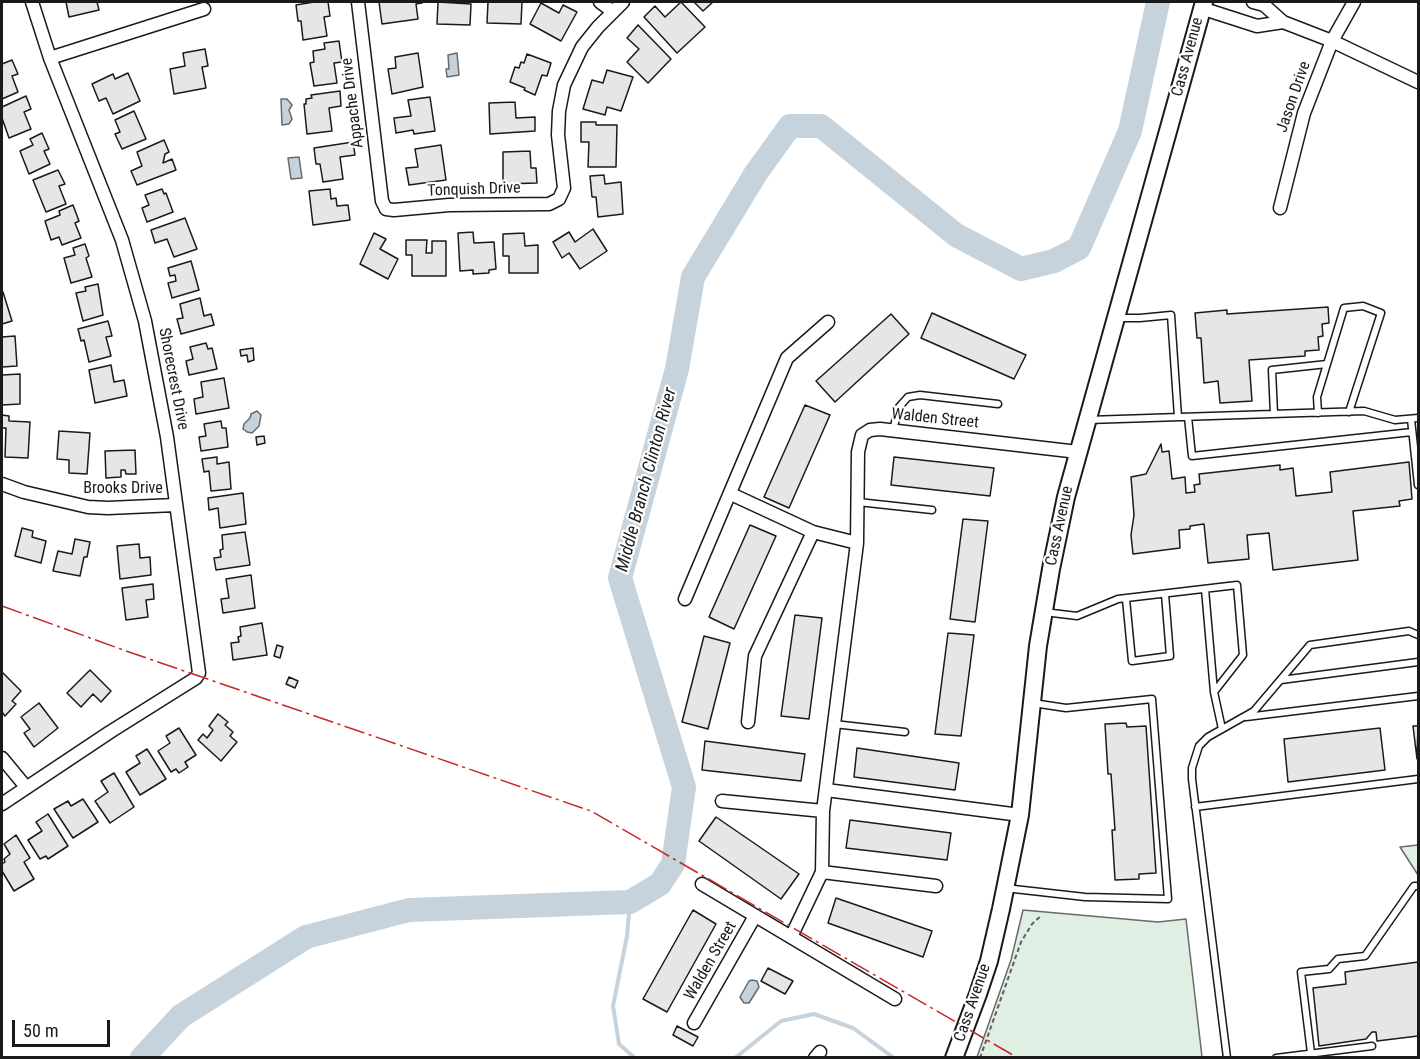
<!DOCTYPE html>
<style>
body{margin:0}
#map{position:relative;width:1420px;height:1059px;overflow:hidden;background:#fff;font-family:"Roboto Condensed",sans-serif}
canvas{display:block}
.frame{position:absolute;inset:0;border:3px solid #1a1a1a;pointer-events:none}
.scale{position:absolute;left:12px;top:1020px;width:98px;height:27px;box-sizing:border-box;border:3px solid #1a1a1a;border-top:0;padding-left:8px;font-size:18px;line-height:21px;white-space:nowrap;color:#1a1a1a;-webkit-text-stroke:4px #fff;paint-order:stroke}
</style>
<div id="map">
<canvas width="1420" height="1059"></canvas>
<div class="frame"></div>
<div class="scale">50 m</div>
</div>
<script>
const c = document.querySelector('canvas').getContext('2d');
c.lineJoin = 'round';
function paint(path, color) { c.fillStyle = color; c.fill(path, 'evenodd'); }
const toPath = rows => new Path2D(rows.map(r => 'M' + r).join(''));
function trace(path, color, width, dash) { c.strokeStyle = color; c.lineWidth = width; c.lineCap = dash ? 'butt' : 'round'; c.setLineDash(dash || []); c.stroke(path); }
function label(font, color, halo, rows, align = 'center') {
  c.font = font + ' "Roboto Condensed",sans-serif'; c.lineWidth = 4.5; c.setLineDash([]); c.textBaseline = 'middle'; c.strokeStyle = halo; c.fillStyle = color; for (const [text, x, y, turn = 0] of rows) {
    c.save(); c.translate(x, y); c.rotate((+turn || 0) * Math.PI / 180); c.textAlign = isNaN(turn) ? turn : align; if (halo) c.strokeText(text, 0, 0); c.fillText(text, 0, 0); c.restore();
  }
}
const green = toPath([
 [1418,845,1418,875,1400,847,1418,845],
 [1023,910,1158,922,1186,919,1202,1057,977,1057,1011,960,1023,910]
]);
const water = toPath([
 [457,53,459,75,447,77,446,69,449,69,448,55,457,53],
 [281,99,287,99,292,105,289,110,292,119,289,124,282,125,281,99],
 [299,157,302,178,291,179,288,158,299,157],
 [257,411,261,415,259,426,252,433,247,432,243,429,244,424,250,418,251,414,257,411],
 [752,980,757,981,759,987,749,1003,744,1003,740,997,749,981,752,980]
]);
const stream = toPath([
 [630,902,627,936,613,1006,619,1044,635,1058],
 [735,1058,781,1021,814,1014,853,1028,894,1058]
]);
const river = toPath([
 [142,1058,181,1016,306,937,409,910,630,902,660,884,673,864,684,787,620,578,677,369,693,277,756,173,790,126,821,126,956,235,1021,269,1054,261,1079,248,1130,131,1158,2]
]);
const building = toPath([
 [66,2,97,2,99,10,69,17,66,2],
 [314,2,328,2,330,16,324,17,327,36,303,40,301,21,298,21,296,5,314,2],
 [379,2,422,2,422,3,416,4,418,19,382,24,379,2],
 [438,2,471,4,470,25,437,24,438,2],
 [479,2,522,2,521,24,487,23,488,2,479,2],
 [681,2,705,27,677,53,644,17,655,6,665,17,681,2],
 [694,2,713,2,703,11,694,2],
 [541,3,559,13,563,5,577,12,561,41,530,24,541,3],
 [638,25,671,59,648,83,627,62,639,49,627,38,638,25],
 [339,41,342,62,334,63,337,83,314,86,310,63,314,62,313,51,325,49,324,43,339,41],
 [205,49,208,66,202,67,206,88,174,94,170,69,185,66,183,53,205,49],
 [418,53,423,87,392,94,388,69,396,68,395,57,418,53],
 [527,54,551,63,547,76,542,75,535,95,524,90,525,88,510,82,515,67,519,68,521,62,524,63,527,54],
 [12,60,18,74,12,76,18,92,2,99,2,64,12,60],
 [607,70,633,77,621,111,607,107,605,115,583,109,592,80,603,83,607,70],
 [128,73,140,101,113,114,106,98,99,101,92,84,113,74,115,79,128,73],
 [340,91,341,106,329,108,332,131,307,134,304,104,306,104,306,99,312,98,311,95,340,91],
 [26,96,31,109,24,112,31,129,9,138,2,118,2,107,26,96],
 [430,97,435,131,414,134,413,130,396,133,394,118,411,116,408,100,430,97],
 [515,102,516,118,535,117,535,131,490,134,489,103,515,102],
 [134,111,146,139,122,149,115,134,120,132,115,120,134,111],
 [581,122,596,122,596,125,617,125,616,167,588,167,589,142,581,142,581,122],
 [42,133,49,149,44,151,50,164,29,174,20,151,33,145,30,139,42,133],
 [164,140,169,152,165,154,163,163,172,159,176,170,137,185,131,171,142,166,137,152,164,140],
 [353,142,355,155,340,157,343,179,323,182,320,164,316,164,314,148,353,142],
 [441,145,446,180,409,185,406,168,418,167,415,149,441,145],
 [530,151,531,168,536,168,537,183,503,184,503,152,530,151],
 [58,170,65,184,59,186,66,204,46,212,33,180,58,170],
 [604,175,605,184,621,182,623,214,598,217,596,197,592,197,590,176,604,175],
 [162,189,164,194,166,193,173,212,147,222,142,208,149,205,145,195,162,189],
 [330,189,331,199,336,198,337,206,348,205,350,220,313,225,309,191,330,189],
 [73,205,79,221,75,223,81,238,62,245,59,237,51,240,45,221,60,215,59,211,73,205],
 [185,218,197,249,174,257,167,239,155,243,151,230,185,218],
 [593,229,607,251,580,269,569,253,562,258,553,242,569,232,575,242,593,229],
 [473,232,474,243,494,242,496,269,489,270,489,273,473,274,473,270,460,271,458,233,473,232],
 [374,233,386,239,380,249,398,259,388,279,360,264,374,233],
 [524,233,525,246,538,245,538,273,509,273,509,256,503,256,503,234,524,233],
 [406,240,427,240,426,253,432,253,432,241,446,241,446,276,412,276,412,255,406,255,406,240],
 [85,244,89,256,86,258,92,277,71,283,64,258,75,255,73,248,85,244],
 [191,261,199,290,172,298,168,283,176,281,175,275,170,276,168,268,191,261],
 [98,284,103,315,83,321,76,293,86,291,85,287,98,284],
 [2,292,3,292,12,321,2,324,2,292],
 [200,298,204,316,211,314,214,325,181,334,177,319,183,318,180,304,200,298],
 [1328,307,1329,323,1322,324,1323,336,1318,337,1319,350,1305,351,1305,356,1249,360,1252,401,1220,403,1218,381,1204,383,1201,338,1197,338,1195,313,1227,310,1227,314,1328,307],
 [932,313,1026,355,1014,379,921,338,932,313],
 [891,314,909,334,835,402,816,381,891,314],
 [108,321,112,336,106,337,111,356,89,362,84,340,81,341,78,329,108,321],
 [15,336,17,366,2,367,2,337,15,336],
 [206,343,208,349,212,348,217,369,189,375,186,361,193,359,190,347,206,343],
 [253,348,254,360,248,362,247,355,241,356,240,350,253,348],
 [111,365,114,382,124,380,127,396,95,403,89,370,111,365],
 [20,374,20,404,2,405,2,375,20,374],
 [224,378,229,408,196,414,194,399,203,397,201,382,224,378],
 [805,405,830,415,789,508,764,497,805,405],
 [2,415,9,416,9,421,30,422,28,458,5,457,6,428,2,428,2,415],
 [221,421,222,428,226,428,228,447,201,451,199,437,206,436,204,424,221,421],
 [59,431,90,433,87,474,69,473,69,460,57,459,59,431],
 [264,436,265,443,257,445,256,437,264,436],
 [1161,444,1162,452,1169,451,1172,479,1185,477,1186,493,1195,492,1194,485,1200,484,1199,474,1280,465,1280,470,1293,468,1296,496,1332,492,1330,472,1409,462,1412,499,1399,501,1400,506,1353,511,1358,560,1273,570,1269,533,1247,535,1249,559,1208,563,1204,524,1190,526,1190,529,1179,530,1180,548,1133,554,1131,535,1134,515,1131,477,1146,474,1161,444],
 [135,450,136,474,126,474,125,470,121,470,121,477,106,478,105,451,135,450],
 [217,457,217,464,229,462,231,489,211,491,209,471,204,472,202,459,217,457],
 [894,457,994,468,990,496,891,485,894,457],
 [243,493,246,524,220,528,218,508,209,510,208,498,243,493],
 [963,519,988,521,975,622,950,619,963,519],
 [750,525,776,536,734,629,709,617,750,525],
 [22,528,33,531,32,537,46,541,41,563,15,556,22,528],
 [245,532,250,565,216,570,214,558,221,557,220,550,223,549,222,535,245,532],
 [75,539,90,542,87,557,84,557,80,576,53,571,58,551,72,554,75,539],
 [139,544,140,558,150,557,151,575,120,579,117,546,139,544],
 [251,575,255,608,223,613,221,599,229,598,226,579,251,575],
 [153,584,154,599,146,600,148,617,126,620,122,588,153,584],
 [795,615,822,618,809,719,781,716,795,615],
 [262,623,267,655,233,660,231,643,239,642,238,637,241,636,240,627,262,623],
 [948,633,974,635,961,736,935,734,948,633],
 [704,636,730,643,708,729,682,722,704,636],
 [277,645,283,647,280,658,274,656,277,645],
 [90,670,111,691,101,702,93,694,81,707,67,693,90,670],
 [2,672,21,691,12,701,16,704,5,716,2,712,2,672],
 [289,677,298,681,295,688,286,684,289,677],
 [39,703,58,728,34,747,24,733,30,729,21,717,39,703],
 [218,714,228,722,225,725,233,732,230,736,237,742,221,761,198,740,203,734,207,738,213,730,209,726,218,714],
 [1126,723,1127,727,1146,726,1156,873,1139,874,1139,879,1115,880,1112,830,1115,830,1111,774,1108,774,1105,724,1126,723],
 [1413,726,1418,726,1417,759,1413,726],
 [179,728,196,755,185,762,188,767,179,773,176,769,171,772,158,751,170,743,166,736,179,728],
 [1380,728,1385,770,1288,782,1284,739,1380,728],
 [705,741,805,754,801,781,702,770,705,741],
 [857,748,959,763,955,790,854,777,857,748],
 [147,749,166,779,140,795,126,772,140,763,136,756,147,749],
 [114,773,134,807,110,823,95,801,108,792,101,781,114,773],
 [83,799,98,822,73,838,54,809,68,801,71,806,83,799],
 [48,814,68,846,48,859,46,856,40,859,28,840,42,831,36,822,48,814],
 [716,817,799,874,781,899,699,841,716,817],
 [850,820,951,833,947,860,846,848,850,820],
 [16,835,30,858,24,862,34,879,14,891,2,871,2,864,5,862,4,859,10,854,4,844,16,835],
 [836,898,932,931,923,957,828,923,836,898],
 [693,910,716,924,667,1012,643,999,693,910],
 [1418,962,1418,1036,1377,1041,1376,1032,1372,1032,1366,1039,1319,1046,1313,988,1346,984,1345,972,1418,962],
 [768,968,793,981,785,994,761,981,768,968],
 [677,1026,698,1037,693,1046,673,1035,677,1026]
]);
const path = toPath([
 [980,1058,1021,942,1032,924,1042,915]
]);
const lane = toPath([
 [1117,318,1140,318,1171,315,1178,417],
 [1318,413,1317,397,1344,308,1363,306,1381,313,1349,412],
 [1274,414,1272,370,1327,364],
 [1188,417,1192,456,1412,432],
 [1411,419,1418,485],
 [1088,420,1364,411,1395,420,1418,418],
 [893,430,899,407,908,397,920,395,998,404],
 [858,502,932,510],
 [1205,589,1214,692],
 [1126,599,1132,661,1170,656,1165,594],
 [1044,612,1077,616,1118,599,1237,585,1243,655,1214,692,1222,729],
 [1281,680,1418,662],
 [1246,717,1418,696],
 [834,724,905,732],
 [1195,807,1418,779],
 [1005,888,1085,897,1168,899,1152,699,1066,708,1033,703],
 [1311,1053,1301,972,1329,969,1338,959,1365,956,1414,886,1418,886],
 [1227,1058,1192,779,1192,768,1199,746,1208,737,1254,711,1310,645,1409,631,1418,635],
 [1276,1058,1372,1046]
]);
const street = toPath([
 [358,2,382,201,386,209,394,210,449,205,549,204,559,199,564,188,558,135,559,111,564,85,582,47,598,27,623,2],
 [600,2,612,11],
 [1253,2,1264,5,1283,22,1332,41,1418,82],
 [1201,8,1257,26,1283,22],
 [50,58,204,9],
 [1280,208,1304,113,1332,41,1354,2],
 [2,484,24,492,88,507,108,508,175,505],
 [731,494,813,532,857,543],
 [685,599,787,358,828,322],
 [748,722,755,656,813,532],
 [2,758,26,787],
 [826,790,1020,815],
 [722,801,823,811],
 [2,804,110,732,196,678,199,673,167,437,145,321,122,240,50,58,32,2],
 [822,872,936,886],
 [702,884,895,999],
 [791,937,822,872,823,811,857,543,858,452,862,435,870,430,880,429,1078,452],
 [694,1023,755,916],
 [815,1058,820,1052]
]);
const secondary = toPath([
 [954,1058,978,994,989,961,1001,909,1020,815,1038,646,1051,569,1066,497,1204,2]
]);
const power = toPath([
 [2,606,129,652,591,811,1018,1058]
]);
const streetNames = [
 ["Cass Avenue",1188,57,-75],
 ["Jason Drive",1294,97,-71],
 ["Appache Drive",353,103,-97],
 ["Tonquish Drive",474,190,-2],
 ["Shorecrest Drive",173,379,79],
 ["Walden Street",935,419,6],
 ["Brooks Drive",123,489],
 ["Cass Avenue",1060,526,-78],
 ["Walden Street",711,961,-60],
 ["Cass Avenue",973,1003,-71]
];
const waterNames = [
 ["Middle Branch Clinton River",647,480,-75]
];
paint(green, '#e0efe3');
trace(green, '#6a6a6a', 1.5);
paint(water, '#c6d2dc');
trace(water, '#6a6a6a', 1.5);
trace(stream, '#c6d2dc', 4);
trace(river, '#c6d2dc', 24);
paint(building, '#e6e6e6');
trace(building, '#1a1a1a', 1.5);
trace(lane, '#1a1a1a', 9);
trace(street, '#1a1a1a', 15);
trace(secondary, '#1a1a1a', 20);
trace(path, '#5f5f5f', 2, [4.5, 3]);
trace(lane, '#fff', 6);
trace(street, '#fff', 12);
trace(secondary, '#fff', 16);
trace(power, '#c62828', 1.5, [21, 4.5, 3, 4.5]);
label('16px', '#1a1a1a', '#fff', streetNames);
label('italic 18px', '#1a1a1a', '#fff', waterNames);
</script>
